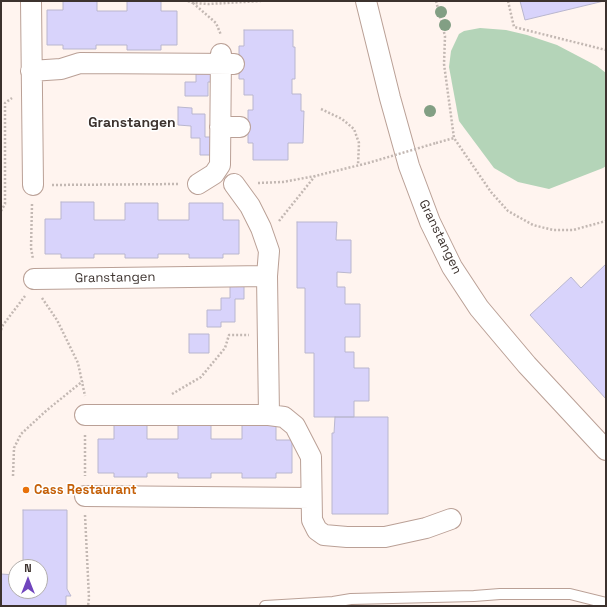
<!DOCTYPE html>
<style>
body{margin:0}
#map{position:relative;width:607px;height:607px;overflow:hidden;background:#fff4ef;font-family:"Space Grotesk",sans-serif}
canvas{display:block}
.frame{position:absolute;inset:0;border:2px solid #3c322e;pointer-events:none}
.north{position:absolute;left:8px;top:559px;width:40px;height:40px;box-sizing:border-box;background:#fff;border:1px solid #b1adab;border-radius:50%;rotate:0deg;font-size:11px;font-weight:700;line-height:16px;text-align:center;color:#3c322e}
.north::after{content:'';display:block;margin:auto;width:14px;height:18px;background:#7045bd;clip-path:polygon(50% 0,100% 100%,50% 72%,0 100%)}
</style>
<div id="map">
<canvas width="607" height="607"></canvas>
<div class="frame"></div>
<div class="north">N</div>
</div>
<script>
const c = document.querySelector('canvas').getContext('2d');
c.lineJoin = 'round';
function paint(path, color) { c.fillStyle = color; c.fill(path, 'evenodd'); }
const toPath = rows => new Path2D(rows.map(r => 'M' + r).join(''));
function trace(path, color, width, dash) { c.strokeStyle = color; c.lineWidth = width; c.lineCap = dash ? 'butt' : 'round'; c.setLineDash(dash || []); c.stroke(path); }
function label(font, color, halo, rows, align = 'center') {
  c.font = font + ' "Space Grotesk",sans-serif'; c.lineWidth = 3; c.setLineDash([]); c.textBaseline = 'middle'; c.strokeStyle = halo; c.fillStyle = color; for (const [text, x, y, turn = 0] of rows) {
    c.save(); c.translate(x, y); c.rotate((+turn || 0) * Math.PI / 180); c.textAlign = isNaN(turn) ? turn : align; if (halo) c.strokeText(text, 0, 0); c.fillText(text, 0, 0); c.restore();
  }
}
const green = toPath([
 [480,28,506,30,527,35,557,45,597,66,606,73,606,166,603,168,549,189,518,182,494,168,459,121,449,67,451,51,459,34,464,31]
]);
const building = toPath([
 [63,1,97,1,97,11,127,11,127,1,161,1,161,11,177,11,177,45,161,45,161,50,127,50,127,45,96,45,96,49,63,49,63,45,47,45,47,10,63,10,63,1],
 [520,1,604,1,525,20,520,1],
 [244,30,293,30,293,47,295,47,295,79,292,79,292,94,301,94,301,111,304,111,303,143,288,143,288,160,253,160,253,143,248,143,248,110,253,110,253,95,244,95,244,79,239,79,239,46,244,46,244,30],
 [196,68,214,68,214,82,208,82,208,96,185,96,185,82,196,82,196,68],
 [178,107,192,108,192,114,205,114,205,137,215,137,214,155,200,155,200,138,191,138,191,126,178,125,178,107],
 [61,202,94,202,94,220,125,220,125,203,158,203,158,220,189,220,189,203,223,203,223,220,239,220,239,254,223,254,223,258,189,258,189,254,158,254,158,258,125,258,125,254,94,254,94,258,61,258,61,254,45,254,45,219,61,219,61,202],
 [297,222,337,222,336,240,351,240,351,273,337,272,337,287,345,287,345,304,360,304,360,337,345,337,345,352,354,352,354,368,369,368,369,401,354,401,354,417,314,417,314,353,305,353,305,288,297,288,297,222],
 [606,264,606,399,530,315,571,277,581,288,606,264],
 [230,280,244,280,244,299,235,299,235,322,221,322,221,327,207,327,207,310,221,310,221,298,230,298,230,280],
 [189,334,209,334,209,353,189,353,189,334],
 [335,417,388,417,388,514,332,514,332,433,334,433,335,417],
 [114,422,147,422,147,439,178,439,178,423,211,423,211,439,242,439,242,423,276,423,276,440,292,440,292,473,276,473,276,478,242,478,242,473,211,473,211,478,178,478,178,473,147,473,147,477,114,477,114,473,98,473,98,439,114,439,114,422],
 [23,510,67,510,67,589,71,596,66,596,66,606,1,606,1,574,16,575,16,591,40,591,40,567,23,567,23,510]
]);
const path = toPath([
 [188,1,193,3,209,4,261,1],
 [436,1,445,36,444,64,454,138],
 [508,1,514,27,606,50],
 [193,3,216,23,221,35],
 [321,109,342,119,354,129,359,143,358,165],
 [436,143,454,138,491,192,508,211,533,225,553,230,573,230,606,221],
 [258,183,283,182,315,176,368,163],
 [52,185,179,184],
 [32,204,31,248,33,259],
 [1,211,5,204,5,103,12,98],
 [279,221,315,176],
 [42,298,57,320,78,363,85,396],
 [1,330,3,325,25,296],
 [172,394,201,377,225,348,229,335,249,335],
 [85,435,85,476],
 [13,476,14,448,21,434,47,410,83,381],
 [85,515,89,598,88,606]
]);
const lane = toPath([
 [265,606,333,602,351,599,474,596,500,594,570,594,606,603]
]);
const street = toPath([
 [31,1,33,185],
 [366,1,390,98,409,166,430,222,452,267,479,308,500,333,527,365,606,450],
 [31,71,61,69,80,63,234,64],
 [220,127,240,127],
 [198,184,214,174,220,165,221,54],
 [34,279,267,276],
 [85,415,269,415,267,276,269,251,261,228,250,206,234,184],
 [269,415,284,417,295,426,311,457,312,520,317,530,324,535,347,537,385,537,426,528,451,519],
 [85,496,311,498]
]);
const pathBridge = toPath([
 [368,163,436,143]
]);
const trees = [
 [441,12],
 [445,25],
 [430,111]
];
const markers = [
 [26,490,4,"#e8710a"]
];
const streetNames = [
 ["Granstangen",440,237,64],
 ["Granstangen",115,278,-1]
];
const foodNames = [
 ["Cass Restaurant",34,490]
];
const neighbourhoodNames = [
 ["Granstangen",132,123]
];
paint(green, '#b4d4b8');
paint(building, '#d8d3fb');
trace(building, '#b9b6ce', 1);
trace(lane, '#baa096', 12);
trace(street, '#baa096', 22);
trace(path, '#c3b8b3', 2.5, [2, 2]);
trace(lane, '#fff', 10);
trace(street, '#fff', 20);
trace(pathBridge, '#c3b8b3', 2.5, [2, 2]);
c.fillStyle = '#829f84';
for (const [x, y] of trees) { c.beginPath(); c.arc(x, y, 6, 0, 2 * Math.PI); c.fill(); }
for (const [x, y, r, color] of markers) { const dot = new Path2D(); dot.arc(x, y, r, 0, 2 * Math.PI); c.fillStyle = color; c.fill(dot); trace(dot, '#fff', 1.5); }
label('13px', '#3c322e', '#fff', streetNames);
label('bold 13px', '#c56008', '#fff', foodNames, 'left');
label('bold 14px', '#3c322e', '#fff', neighbourhoodNames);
</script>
